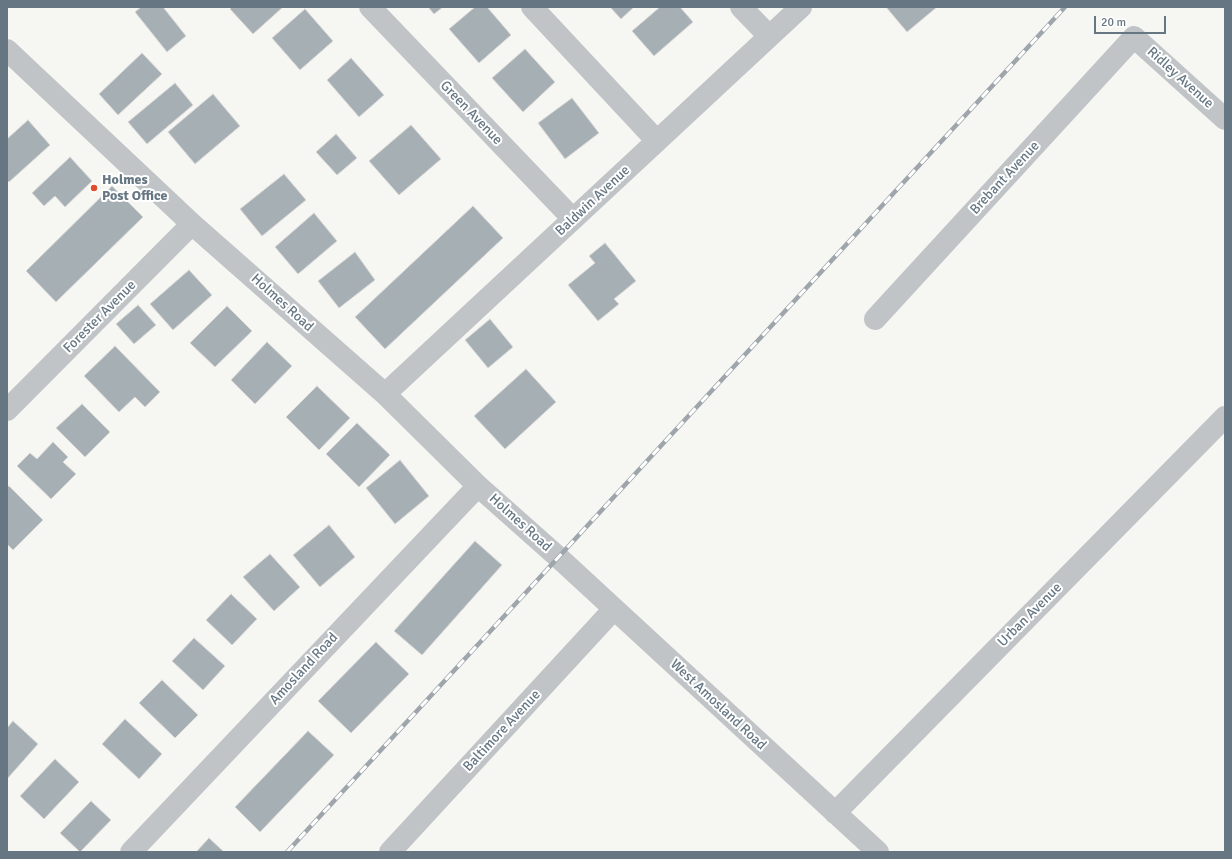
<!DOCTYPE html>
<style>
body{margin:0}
#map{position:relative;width:1232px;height:859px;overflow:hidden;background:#f6f6f3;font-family:Signika,sans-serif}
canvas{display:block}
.frame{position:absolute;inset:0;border:8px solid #667783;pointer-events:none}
.scale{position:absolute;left:1094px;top:16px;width:72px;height:18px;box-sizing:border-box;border:2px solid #667783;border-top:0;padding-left:5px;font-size:12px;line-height:14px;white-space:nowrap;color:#667783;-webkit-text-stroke:3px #fff;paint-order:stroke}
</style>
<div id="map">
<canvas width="1232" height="859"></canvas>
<div class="frame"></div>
<div class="scale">20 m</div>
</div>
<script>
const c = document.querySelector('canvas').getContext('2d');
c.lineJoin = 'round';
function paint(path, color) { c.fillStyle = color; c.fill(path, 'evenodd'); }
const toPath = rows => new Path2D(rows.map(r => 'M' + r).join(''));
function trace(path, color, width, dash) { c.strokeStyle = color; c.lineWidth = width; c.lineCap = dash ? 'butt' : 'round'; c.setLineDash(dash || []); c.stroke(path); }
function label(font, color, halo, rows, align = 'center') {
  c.font = font + ' Signika,sans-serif'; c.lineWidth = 4; c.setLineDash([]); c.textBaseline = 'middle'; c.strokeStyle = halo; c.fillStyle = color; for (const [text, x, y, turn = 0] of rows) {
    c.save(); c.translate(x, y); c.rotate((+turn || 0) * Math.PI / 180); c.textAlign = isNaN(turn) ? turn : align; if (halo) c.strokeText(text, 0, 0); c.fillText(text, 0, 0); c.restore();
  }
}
const building = toPath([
 [141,7,163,7,186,36,167,52,135,12,141,7],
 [232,7,283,7,253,34,230,9,232,7],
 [428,7,443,7,434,14,428,7],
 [475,7,487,7,511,35,479,63,449,29,475,7],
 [610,7,634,7,621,19,610,7],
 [660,7,680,7,693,22,654,56,632,31,660,7],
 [886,7,937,7,907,32,886,7],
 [305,9,333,41,300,70,272,38,305,9],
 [525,49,555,82,523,112,492,78,525,49],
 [142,53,162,74,118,115,99,94,142,53],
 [351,58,384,95,359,117,327,80,351,58],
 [175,83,193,105,147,144,128,122,175,83],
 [213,94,240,126,195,164,168,132,213,94],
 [572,98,599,133,565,159,538,123,572,98],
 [28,120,50,145,9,182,7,180,7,139,28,120],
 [411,125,441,159,399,195,369,161,411,125],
 [336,134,357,158,337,175,316,152,336,134],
 [70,157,92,181,65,207,55,196,44,206,32,193,70,157],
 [284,174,306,200,262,236,240,209,284,174],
 [112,186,143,217,56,302,26,271,112,186],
 [473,206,503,238,385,349,355,317,473,206],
 [314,213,337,241,298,274,275,247,314,213],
 [605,243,636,281,614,299,619,304,598,321,568,285,595,263,589,256,605,243],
 [355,252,375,280,339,308,318,281,355,252],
 [189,270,212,295,173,330,150,304,189,270],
 [138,305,156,325,134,344,116,324,138,305],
 [227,306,252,331,215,367,190,343,227,306],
 [490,319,513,347,488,368,465,340,490,319],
 [267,342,292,366,255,404,231,380,267,342],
 [115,346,160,392,145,407,135,397,119,412,84,376,115,346],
 [526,369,556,402,505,449,474,416,526,369],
 [317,386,350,418,319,450,286,417,317,386],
 [82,404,110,432,85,457,56,428,82,404],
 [357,423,390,455,359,487,326,454,357,423],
 [53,442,68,457,63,462,76,474,51,499,17,466,30,453,37,459,53,442],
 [400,460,429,496,395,524,366,488,400,460],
 [9,486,43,520,13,550,7,544,7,487,9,486],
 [329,525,355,557,320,587,293,555,329,525],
 [475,541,502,565,422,655,394,631,475,541],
 [270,554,300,587,274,611,243,577,270,554],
 [231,594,257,619,232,645,206,620,231,594],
 [194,638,225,666,203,690,172,661,194,638],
 [376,642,409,674,351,733,318,701,376,642],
 [162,680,198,715,175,738,139,703,162,680],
 [125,719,162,754,139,779,102,744,125,719],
 [13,721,38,744,7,779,7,728,13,721],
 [308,731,334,755,260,832,235,807,308,731],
 [55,759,79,782,44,819,20,796,55,759],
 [91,801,111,820,80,852,60,833,91,801],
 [209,838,224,852,196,852,209,838]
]);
const minor = toPath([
 [370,7,573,219],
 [532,7,657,141],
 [741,7,769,36],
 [7,50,192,224,385,394,478,486,558,557,878,852],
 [875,319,1134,37,1225,119],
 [385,394,801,7],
 [7,410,192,224],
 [835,813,1225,417],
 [131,852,478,486],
 [390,852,614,609]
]);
const rail = toPath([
 [287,852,1065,7]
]);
const markers = [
 [94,188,4,"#dd4f2c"]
];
const streetNames = [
 ["Ridley Avenue",1180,78,42],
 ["Green Avenue",471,113,46],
 ["Brebant Avenue",1005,178,-47],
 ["Baldwin Avenue",593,201,-43],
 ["Holmes Road",282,303,42],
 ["Forester Avenue",100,317,-45],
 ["Holmes Road",520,523,42],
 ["Urban Avenue",1030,615,-45],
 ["Amosland Road",304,669,-47],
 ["West Amosland Road",718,705,43],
 ["Baltimore Avenue",502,731,-47]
];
const poiNames = [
 ["Holmes",102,180],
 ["Post Office",102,196]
];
paint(building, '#a6afb4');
trace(building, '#d8d7d5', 1);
trace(minor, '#c0c4c7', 22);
trace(rail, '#9fa6ab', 4.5);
trace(rail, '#fff', 3, [9]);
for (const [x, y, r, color] of markers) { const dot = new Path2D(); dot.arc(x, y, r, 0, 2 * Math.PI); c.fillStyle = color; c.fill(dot); trace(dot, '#fff', 1.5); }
label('14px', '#667783', '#fff', streetNames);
label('bold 14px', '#667783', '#fff', poiNames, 'left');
</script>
